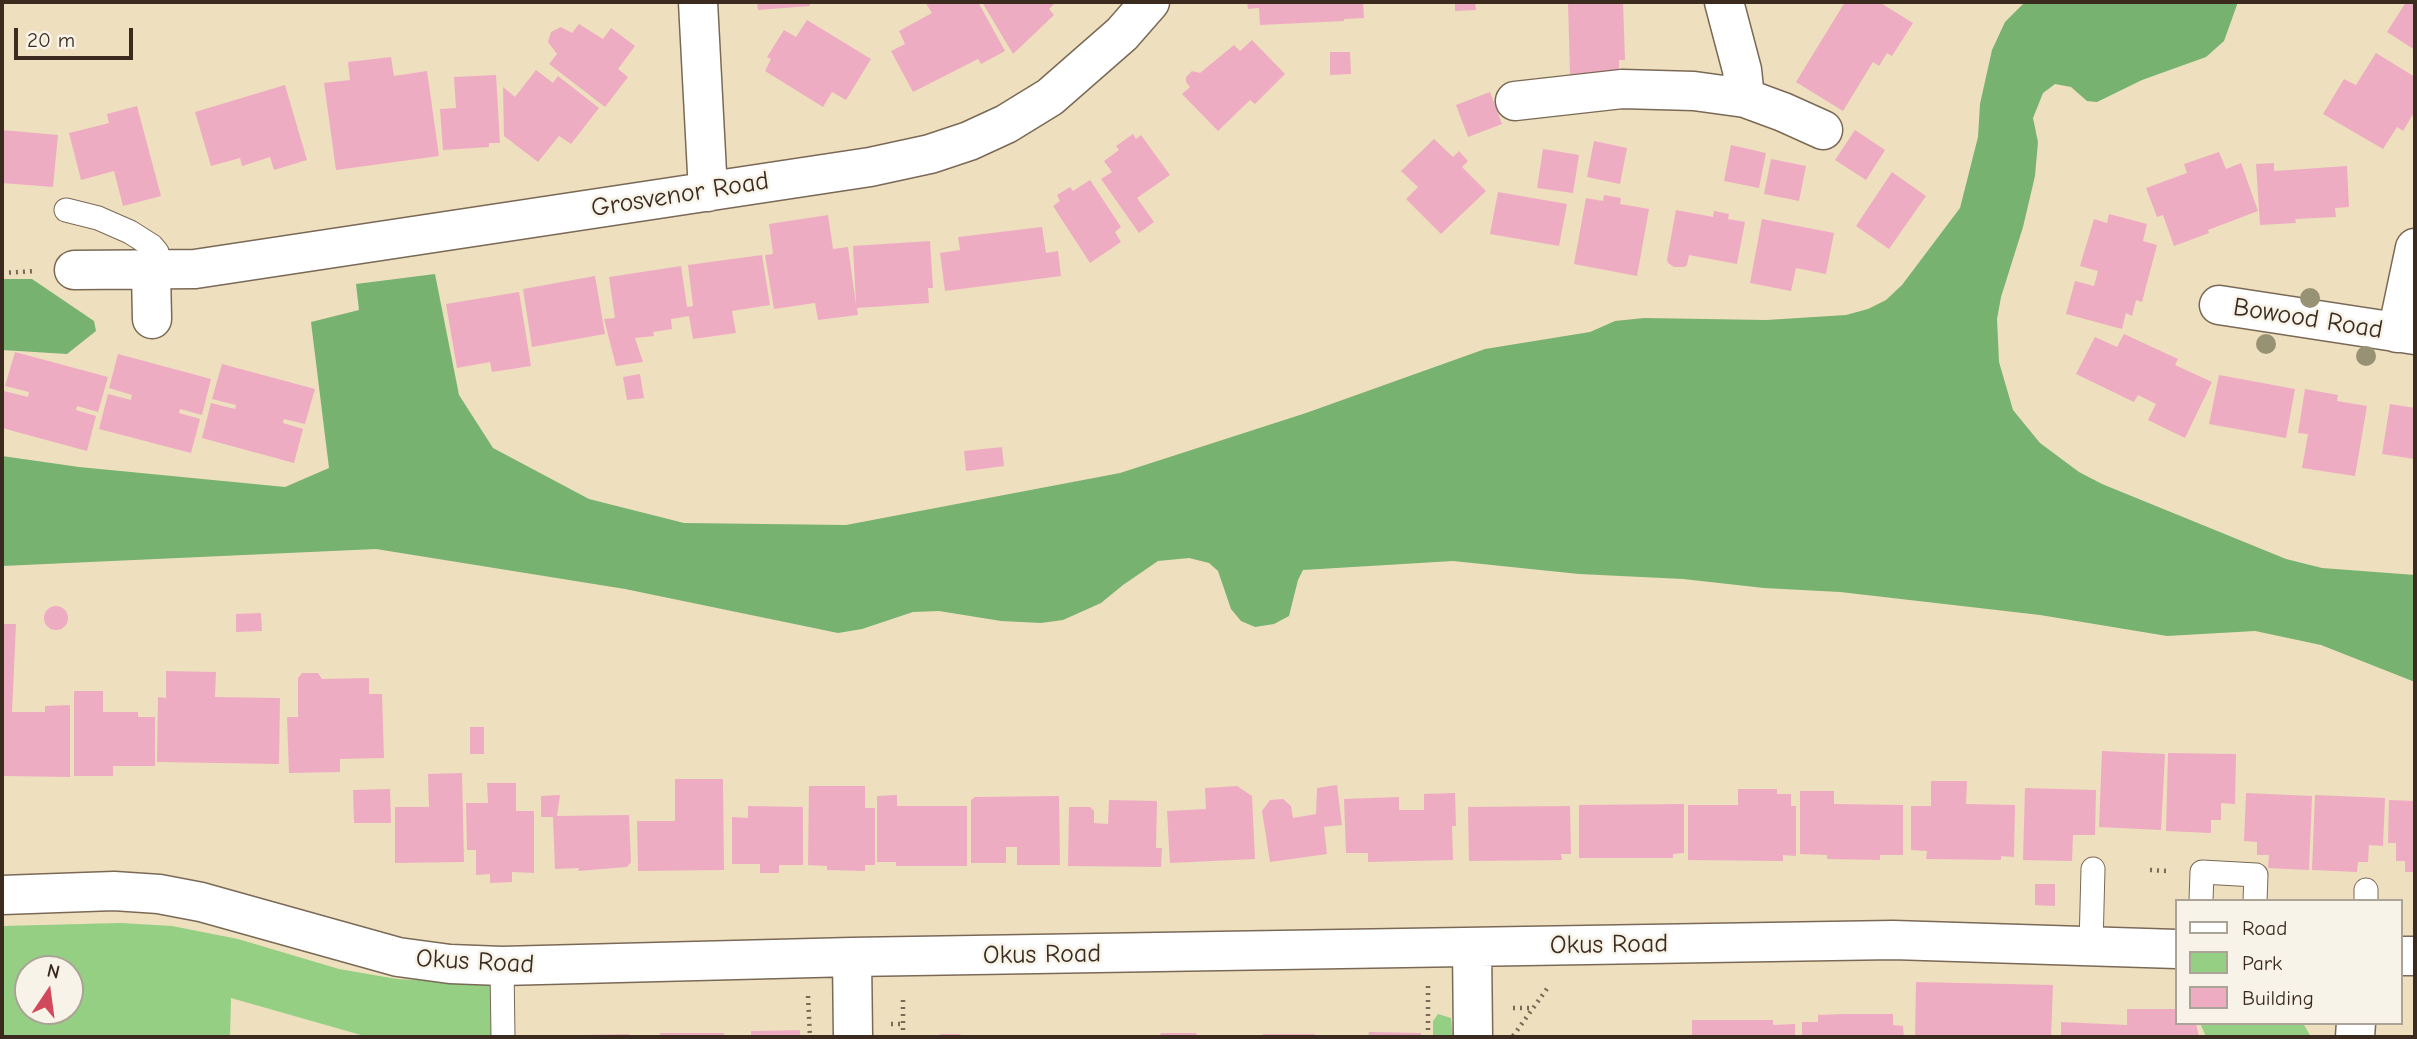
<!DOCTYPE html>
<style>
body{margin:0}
#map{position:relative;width:2417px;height:1039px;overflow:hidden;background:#eedfbe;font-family:"Comic Neue",sans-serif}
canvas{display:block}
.frame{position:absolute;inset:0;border:4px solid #3b2a1e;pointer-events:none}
.legend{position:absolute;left:2175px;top:899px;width:228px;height:126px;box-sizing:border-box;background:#f7f3e8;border:2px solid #aca397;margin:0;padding:9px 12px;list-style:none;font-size:21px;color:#3b2a1e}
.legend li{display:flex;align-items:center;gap:14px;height:35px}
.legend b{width:35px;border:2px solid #aca397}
.north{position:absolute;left:14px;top:955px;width:70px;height:70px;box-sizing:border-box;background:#f7f3e8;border:2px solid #aca397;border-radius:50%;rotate:13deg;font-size:19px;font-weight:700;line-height:28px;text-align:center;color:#3b2a1e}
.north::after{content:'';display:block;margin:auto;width:24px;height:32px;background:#d1495b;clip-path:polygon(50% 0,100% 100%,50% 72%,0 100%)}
.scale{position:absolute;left:14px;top:28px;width:119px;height:32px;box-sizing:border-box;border:4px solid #3b2a1e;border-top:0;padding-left:9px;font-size:21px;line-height:24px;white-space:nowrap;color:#3b2a1e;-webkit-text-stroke:5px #f7f3e8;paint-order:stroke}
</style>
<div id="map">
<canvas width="2417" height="1039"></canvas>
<div class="frame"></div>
<ul class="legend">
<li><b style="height:9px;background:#fff"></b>Road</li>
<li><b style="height:19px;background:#94cf83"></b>Park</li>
<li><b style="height:19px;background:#eeacc3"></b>Building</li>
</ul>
<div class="north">N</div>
<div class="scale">20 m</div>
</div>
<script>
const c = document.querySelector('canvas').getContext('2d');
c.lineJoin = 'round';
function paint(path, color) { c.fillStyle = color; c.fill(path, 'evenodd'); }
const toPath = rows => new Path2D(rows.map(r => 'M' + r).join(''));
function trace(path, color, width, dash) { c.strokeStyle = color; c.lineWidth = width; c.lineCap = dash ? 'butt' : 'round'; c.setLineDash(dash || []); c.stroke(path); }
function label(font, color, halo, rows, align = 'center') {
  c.font = font + ' "Comic Neue",sans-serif'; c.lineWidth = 5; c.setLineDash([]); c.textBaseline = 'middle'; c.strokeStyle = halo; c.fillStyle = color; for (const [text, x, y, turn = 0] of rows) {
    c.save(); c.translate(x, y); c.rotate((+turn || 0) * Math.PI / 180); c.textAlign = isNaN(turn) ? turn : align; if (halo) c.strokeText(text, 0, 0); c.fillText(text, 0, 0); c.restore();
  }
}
const green = toPath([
 [121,923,172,926,238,939,339,969,397,979,494,984,494,1037,368,1037,231,998,230,1037,2,1037,2,926],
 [28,969,70,969,70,1011,28,1011],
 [1438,1014,1451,1018,1453,1037,1433,1037,1433,1021],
 [2200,1023,2303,1023,2311,1037,2206,1037]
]);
const forest = toPath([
 [2025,2,2238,2,2224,41,2206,57,2142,80,2097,102,2087,101,2071,87,2055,84,2043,93,2033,118,2038,142,2035,176,2023,227,2001,297,1997,319,1999,362,2013,410,2040,443,2079,472,2102,484,2286,559,2322,568,2415,575,2415,682,2321,645,2255,631,2167,636,2040,615,1840,592,1764,588,1683,579,1579,574,1453,561,1303,570,1298,580,1289,616,1274,624,1255,627,1241,621,1231,609,1218,571,1209,563,1189,558,1158,561,1123,585,1101,603,1063,620,1041,623,1001,621,939,611,913,612,862,629,838,633,625,589,376,549,2,566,2,456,79,467,285,487,329,468,311,322,359,310,356,284,435,274,459,395,493,448,589,499,684,523,846,525,1120,473,1306,413,1485,349,1590,332,1615,321,1644,318,1766,320,1846,315,1868,309,1886,300,1902,285,1960,208,1978,137,1980,104,1992,50,2005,22],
 [2,279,32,279,94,321,96,331,67,354,2,350]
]);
const building = toPath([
 [757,2,810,2,810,6,758,10],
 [925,2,978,2,1005,51,981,64,978,59,913,92,891,51,905,44,899,31,932,13],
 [982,2,1056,2,1049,9,1054,15,1013,54],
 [1247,2,1363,2,1364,18,1344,19,1344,21,1260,25,1259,8,1248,9],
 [1455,2,1475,2,1476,10,1455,11],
 [1568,2,1623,2,1625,60,1619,60,1619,72,1570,74],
 [1845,2,1879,2,1913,23,1892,56,1887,53,1879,66,1873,62,1843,111,1796,82],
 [2406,2,2415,2,2415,50,2387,32],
 [807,20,871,59,846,100,832,92,823,107,765,71,771,59,767,57,784,30,796,37],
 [579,24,603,39,611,28,635,46,618,69,628,77,605,107,549,64,557,54,548,42,551,32,561,27,572,33],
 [1252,40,1285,74,1255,104,1250,100,1218,131,1182,94,1190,87,1186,82,1186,77,1192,71,1200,73,1234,45,1240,51],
 [1330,52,1350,52,1351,74,1330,75],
 [2376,53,2415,77,2415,111,2403,131,2397,127,2383,149,2323,114,2344,79,2356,85],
 [391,57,394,76,427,71,439,156,336,170,324,83,350,80,348,62],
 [536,70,553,83,558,76,599,108,571,144,559,136,538,162,504,136,503,87,515,97],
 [496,75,500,143,489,143,489,147,443,150,440,109,456,108,454,77],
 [285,85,307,160,274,170,270,157,242,166,240,158,211,166,195,112],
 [1490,92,1502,124,1468,137,1456,105],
 [137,106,161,196,123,206,114,171,81,180,69,133,109,123,107,114],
 [2,130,58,135,53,187,2,183],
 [1855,130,1885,150,1866,180,1835,160],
 [1133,134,1136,139,1141,135,1170,175,1137,198,1154,222,1139,233,1101,179,1112,172,1104,161,1119,150,1116,146],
 [1434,139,1453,157,1459,151,1468,161,1462,167,1486,191,1441,234,1406,199,1418,187,1401,171],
 [1594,141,1627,148,1620,184,1587,177],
 [1731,145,1766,153,1759,188,1724,181],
 [1543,149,1579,155,1573,193,1537,188],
 [2219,152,2226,169,2241,163,2258,211,2208,230,2209,233,2174,246,2163,215,2157,217,2146,188,2187,173,2184,164],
 [1771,159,1806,166,1799,201,1764,194],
 [2274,163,2274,171,2347,166,2349,207,2335,208,2336,217,2295,219,2296,223,2260,225,2256,164],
 [1892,172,1926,196,1889,249,1856,226],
 [1090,180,1121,227,1115,232,1121,242,1090,263,1053,206,1060,201,1057,195,1070,187,1073,191],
 [1498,192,1567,204,1559,246,1490,234],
 [1604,195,1621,198,1620,204,1649,209,1637,276,1574,264,1586,198,1603,201],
 [1676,210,1713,217,1714,211,1729,214,1728,219,1745,222,1737,264,1689,255,1687,265,1684,267,1674,267,1668,263,1667,259],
 [2109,214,2147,224,2143,241,2157,245,2142,302,2136,300,2132,316,2126,313,2122,329,2066,314,2075,281,2094,286,2098,271,2080,266,2094,219,2107,223],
 [828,215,833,249,848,247,856,305,853,246,930,241,933,288,928,288,929,303,857,308,858,315,818,320,815,303,774,309,765,255,773,254,769,224],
 [1762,219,1834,233,1826,274,1796,268,1791,291,1750,283],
 [1042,227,1046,253,1058,251,1061,276,945,291,940,253,960,250,958,237],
 [762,255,770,305,732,311,736,333,693,339,689,316,671,319,672,329,653,332,654,336,635,338,643,362,616,366,604,319,615,318,609,277,681,266,687,307,693,306,688,265],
 [595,276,605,334,532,347,523,289],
 [519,292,531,366,492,372,490,362,457,368,446,304],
 [2124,334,2178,359,2175,365,2212,382,2185,438,2148,420,2156,404,2138,395,2134,402,2076,374,2095,337,2117,347],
 [15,352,108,377,98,412,77,406,76,410,96,416,87,451,2,428,2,401,4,391,28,397,29,392,5,386],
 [118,354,211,379,202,415,180,409,179,413,200,419,191,453,99,429,108,394,131,400,132,395,109,388],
 [222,364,315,389,305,424,284,419,283,423,303,429,294,463,202,438,211,403,235,409,236,405,212,399],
 [640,374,644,398,627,400,623,377],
 [2219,375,2295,389,2286,438,2209,424],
 [2305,389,2338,395,2337,401,2367,406,2355,476,2302,468,2308,434,2298,433],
 [2390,404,2415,408,2415,459,2382,454],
 [1002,447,1004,466,966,471,964,451],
 '44 618a12 12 0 1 1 24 0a12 12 0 1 1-24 0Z',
 [261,613,262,631,236,632,236,614],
 [2,624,16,624,12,712,45,712,45,706,70,705,70,777,2,776],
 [166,671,216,672,215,697,280,698,279,764,157,762,158,697,166,698],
 [302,673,318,673,322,679,369,678,369,694,382,694,384,758,340,759,340,772,289,773,287,717,298,717,298,678],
 [74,691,103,691,103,712,138,712,138,717,155,717,155,766,113,766,113,776,74,776],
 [470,727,484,727,484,754,470,754],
 [2102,751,2165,754,2161,830,2099,827],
 [2168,753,2236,754,2235,804,2221,803,2221,820,2211,820,2211,833,2166,831],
 [462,773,464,862,395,863,395,807,429,807,428,774],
 [675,779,723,779,724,870,638,871,637,821,675,821],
 [1931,781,1967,781,1966,804,2015,805,2014,857,2001,856,2001,860,1926,859,1927,851,1911,850,1911,806,1931,806],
 [487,783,516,783,516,811,534,811,534,873,512,872,512,882,490,883,490,874,476,875,476,850,467,850,466,803,488,803],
 [1337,785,1342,825,1324,827,1327,854,1270,862,1262,811,1270,800,1283,799,1291,806,1293,818,1316,814,1317,788],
 [809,786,865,786,865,808,875,808,875,865,865,865,865,871,827,870,827,866,808,865],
 [1237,786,1252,796,1255,859,1170,863,1167,811,1206,809,1205,788],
 [2025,788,2096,790,2095,835,2073,835,2072,861,2023,860],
 [390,789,391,823,354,823,353,790],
 [1738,789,1777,789,1777,794,1791,794,1791,806,1796,806,1796,856,1783,855,1783,861,1688,860,1688,805,1738,805],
 [1800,791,1834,791,1834,804,1903,805,1903,855,1880,855,1880,860,1827,859,1827,855,1800,854],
 [1455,793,1456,826,1452,826,1453,860,1368,862,1368,853,1346,853,1344,799,1399,797,1399,810,1424,810,1424,794],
 [2246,793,2312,796,2309,870,2268,868,2269,855,2257,855,2257,842,2244,841],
 [560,795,557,816,629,815,631,862,627,867,578,871,579,868,555,869,553,817,541,817,541,796],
 [897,795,897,806,967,806,967,866,896,866,896,862,877,862,877,796],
 [2315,795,2385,798,2383,846,2369,845,2368,862,2358,862,2357,872,2312,870],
 [1059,796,1060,865,1017,865,1017,847,1006,847,1006,863,971,863,971,800,975,797],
 [1109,800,1157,801,1156,848,1162,848,1161,867,1068,866,1069,807,1090,807,1094,811,1094,823,1108,824],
 [2389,800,2415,801,2415,872,2405,872,2405,861,2396,861,2396,843,2388,843],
 [1684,804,1684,853,1673,854,1673,858,1579,858,1579,805],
 [748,806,803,807,803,865,779,865,779,873,760,873,760,864,732,864,732,817,748,818],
 [1570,806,1571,854,1561,854,1562,860,1469,861,1468,807],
 [2035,884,2055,884,2055,906,2035,905],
 [1916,982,2053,985,2051,1037,1915,1037],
 [2127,1009,2177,1009,2177,1023,2196,1023,2199,1037,2061,1037,2061,1022,2127,1025],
 [1844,1014,1893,1014,1893,1025,1903,1026,1904,1037,1802,1037,1802,1022,1818,1022,1818,1015],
 [1692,1020,1773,1020,1773,1025,1795,1024,1795,1037,1692,1037],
 [800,1030,800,1037,751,1037,751,1031],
 [1369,1032,1421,1033,1421,1037,1368,1037],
 [660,1033,724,1033,724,1037,660,1037],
 [1161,1033,1196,1033,1198,1037,1159,1037],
 [629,1034,629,1037,582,1037,582,1035],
 [940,1034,960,1034,963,1037,937,1037],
 [1263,1034,1315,1034,1315,1037,1263,1037]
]);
const path = toPath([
 [2,273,36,271],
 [2150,870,2168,871],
 [1428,986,1428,1037],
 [808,996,810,1037],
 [1513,1008,1533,1008],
 [891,1024,902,1024],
 [1513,1036,1549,986],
 [903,1037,903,996]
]);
const lane = toPath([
 [66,210,98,218,130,232,152,246,157,252,161,271],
 [2201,901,2202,872,2256,875,2255,901],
 [2366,901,2366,890],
 [2091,945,2093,869],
 [502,966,503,1037]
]);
const street = toPath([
 [698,2,708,192],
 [1724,2,1742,70,1745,98],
 [1515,101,1622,89,1694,91,1745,98,1783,112,1823,130],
 [74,270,195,269,870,167,930,154,969,141,1006,124,1050,97,1122,34,1150,2],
 [151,271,152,319],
 [2219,305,2415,335],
 [2397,333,2415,248],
 [2,895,114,891,159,894,201,902,398,957,450,964,502,966,852,957,1893,940,2177,949],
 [1472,947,1473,1037],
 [2401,956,2415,956],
 [852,957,853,1037],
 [2355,1037,2356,1023]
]);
const trees = [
 [2310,298],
 [2266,344],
 [2366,356]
];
const streetNames = [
 ["Grosvenor Road",680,195,-9],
 ["Bowood Road",2308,319,9],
 ["Okus Road",1609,945,-1],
 ["Okus Road",1042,955,-1],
 ["Okus Road",475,962,3]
];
paint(green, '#94cf83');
paint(forest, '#77b271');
paint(building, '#eeacc3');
trace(lane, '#7a6956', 25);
trace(street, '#7a6956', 41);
trace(path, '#7a6956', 4.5, [2, 5]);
trace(lane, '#fff', 23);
trace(street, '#fff', 38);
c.fillStyle = '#989274';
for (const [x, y] of trees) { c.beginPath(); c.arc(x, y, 10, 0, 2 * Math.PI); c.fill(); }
label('26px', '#3b2a1e', '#f7f3e8', streetNames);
</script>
